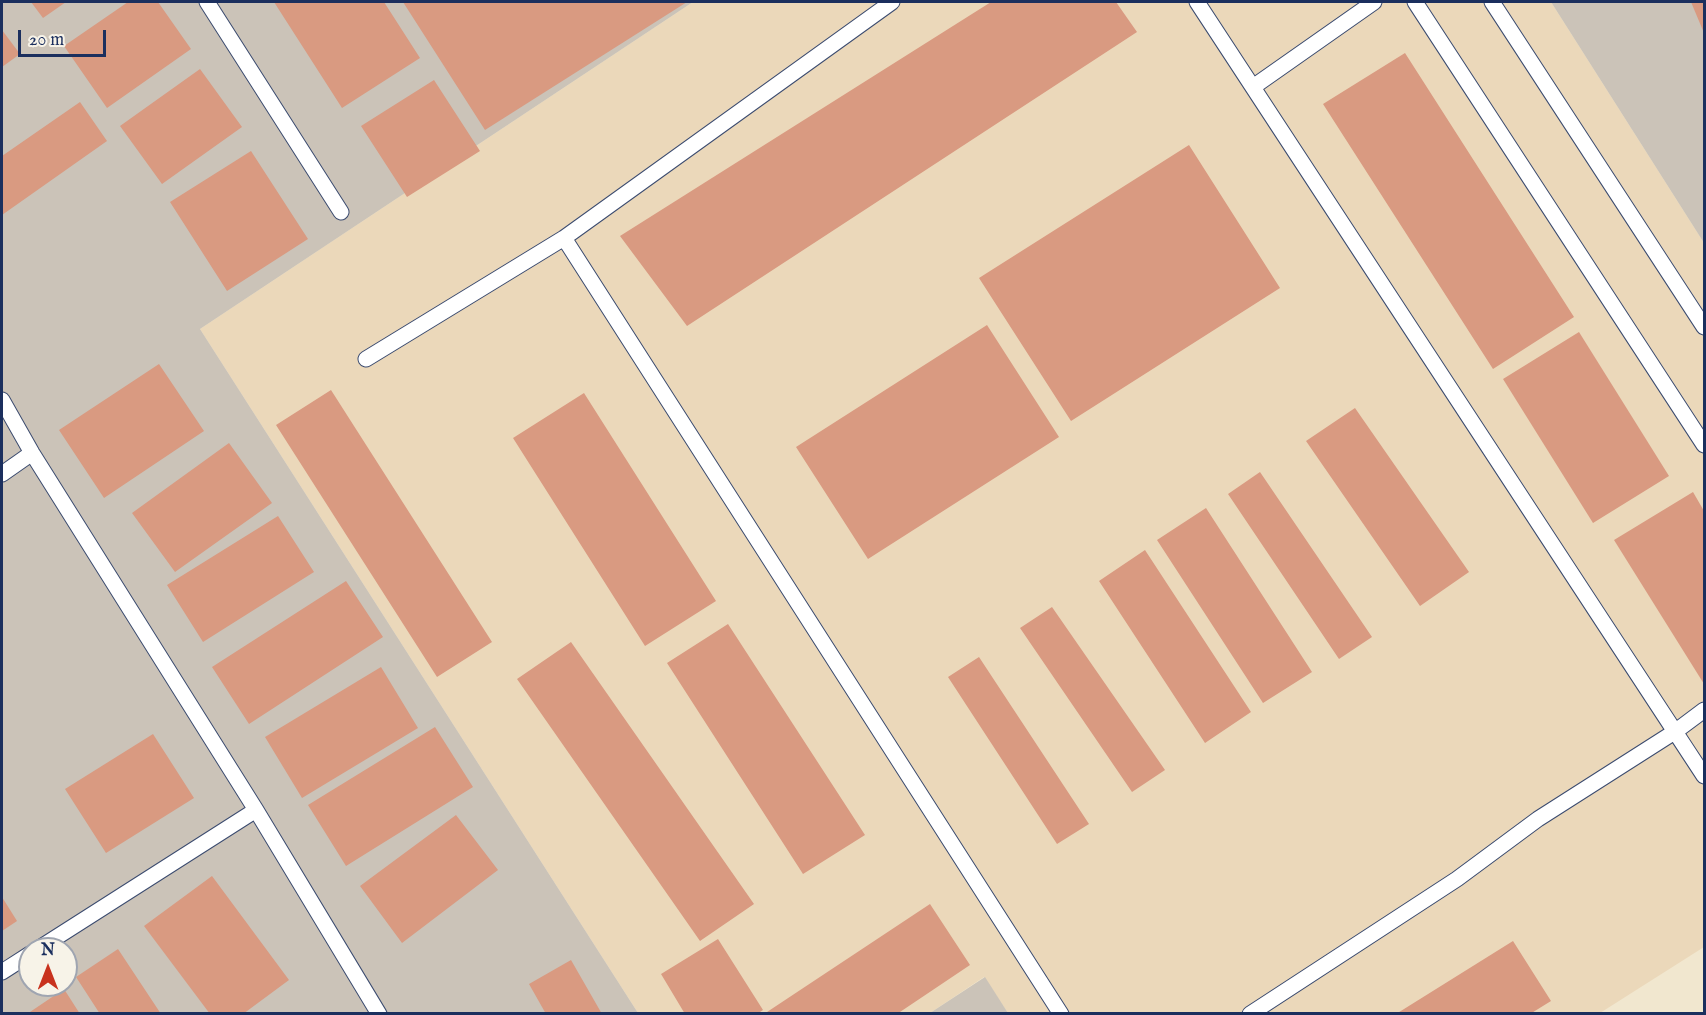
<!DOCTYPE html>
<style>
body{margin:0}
#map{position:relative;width:1706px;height:1015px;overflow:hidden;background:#f1e7cf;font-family:"IM FELL English",serif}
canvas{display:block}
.frame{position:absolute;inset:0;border:3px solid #1b2f5e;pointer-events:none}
.north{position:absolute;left:18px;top:937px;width:60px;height:60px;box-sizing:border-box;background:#f7f3e8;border:2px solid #9fa5b1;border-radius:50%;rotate:0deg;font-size:16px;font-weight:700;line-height:24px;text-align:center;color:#1b2f5e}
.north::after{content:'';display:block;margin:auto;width:21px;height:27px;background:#c8321e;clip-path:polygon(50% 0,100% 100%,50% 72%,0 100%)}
.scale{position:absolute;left:18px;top:30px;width:88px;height:27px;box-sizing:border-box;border:3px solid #1b2f5e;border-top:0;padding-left:8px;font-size:18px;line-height:21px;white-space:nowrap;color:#1b2f5e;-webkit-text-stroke:4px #f7f3e8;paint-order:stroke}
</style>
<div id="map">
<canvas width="1706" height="1015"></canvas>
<div class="frame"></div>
<div class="north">N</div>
<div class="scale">20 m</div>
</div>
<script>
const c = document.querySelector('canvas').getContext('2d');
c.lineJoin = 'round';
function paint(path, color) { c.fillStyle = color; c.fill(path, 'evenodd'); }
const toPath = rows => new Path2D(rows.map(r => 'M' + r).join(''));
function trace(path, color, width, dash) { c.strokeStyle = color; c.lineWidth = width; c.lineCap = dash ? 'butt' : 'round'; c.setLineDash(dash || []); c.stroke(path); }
const built = toPath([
 [693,2,1551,2,1704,243,1704,947,1600,1013,1008,1013,984,977,930,1013,638,1013,200,329]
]);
const industrial = toPath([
 [2,2,693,2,200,329,638,1013,2,1014],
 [30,949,66,949,66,985,30,985],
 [1551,2,1704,2,1704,243],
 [985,977,1008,1013,930,1013]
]);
const building = toPath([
 [31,2,66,2,43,18],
 [128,2,158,2,191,49,107,108,64,46],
 [274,2,384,2,420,58,342,108],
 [403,2,687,2,485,130],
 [991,2,1116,2,1137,32,687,326,620,236],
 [1691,2,1704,2,1704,33],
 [2,30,20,54,2,67],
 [1405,53,1574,317,1493,369,1323,104],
 [200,69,242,127,162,184,120,126],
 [434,80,480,151,407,197,361,126],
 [80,102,107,141,2,215,2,156],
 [1189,145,1280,288,1071,421,979,278],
 [251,151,308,239,227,291,170,202],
 [987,325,1059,437,868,559,796,447],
 [1579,332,1669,476,1593,523,1503,379],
 [159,364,204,431,104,498,59,430],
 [331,390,492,642,437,677,276,425],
 [584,393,716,601,645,646,513,438],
 [1355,408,1469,572,1420,606,1306,441],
 [229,443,272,503,175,572,132,513],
 [1260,472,1372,637,1339,659,1228,494],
 [1693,492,1704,511,1704,684,1614,540],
 [1206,508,1312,672,1263,703,1157,540],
 [278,516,314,572,203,642,167,585],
 [1145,550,1251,712,1205,743,1099,581],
 [346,581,383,637,249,724,212,667],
 [1052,607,1165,770,1132,792,1020,628],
 [728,624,865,835,803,874,667,663],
 [571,642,754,904,700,941,517,679],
 [979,657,1089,824,1057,844,948,677],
 [381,667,418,728,302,798,265,737],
 [435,727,473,787,346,866,308,805],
 [153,734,194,798,106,853,65,789],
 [456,815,498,870,402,943,360,886],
 [212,876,289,980,243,1014,210,1014,144,926],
 [2,897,17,921,2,931],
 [930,904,970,965,897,1014,764,1014],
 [718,939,763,1010,757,1014,685,1014,661,974],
 [1513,941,1551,1001,1530,1014,1396,1014],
 [118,949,161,1014,100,1014,76,977],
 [571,960,602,1014,546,1014,529,984],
 [64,989,80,1014,27,1014]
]);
const lane = toPath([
 [207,2,341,212],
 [1197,2,1704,776],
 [1415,2,1704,445],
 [1492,2,1704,327],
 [1253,87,1374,2],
 [564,238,1061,1014],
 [366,359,564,238,892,2],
 [2,400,32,453,256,810,379,1014],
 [2,474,32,453],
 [38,949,256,810],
 [2,972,30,954],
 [1250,1014,1457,879,1538,819,1676,731,1704,710]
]);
paint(built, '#ebd8ba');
paint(industrial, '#cbc3b8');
paint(building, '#d99a81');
trace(lane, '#3b4b6f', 17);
trace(lane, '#fff', 15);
</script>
